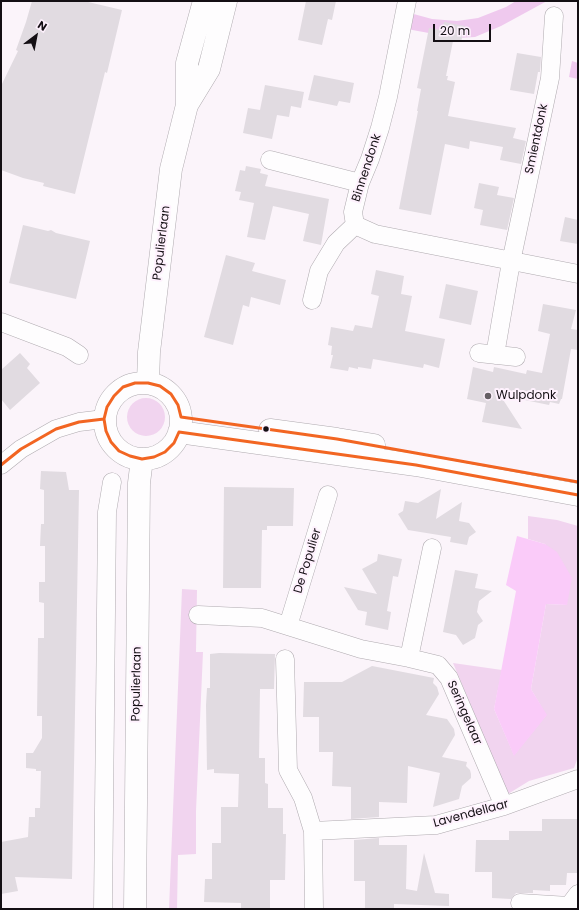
<!DOCTYPE html>
<style>
body{margin:0}
#map{position:relative;width:579px;height:910px;overflow:hidden;background:#fbf4fa;font-family:Poppins,sans-serif}
canvas{display:block}
.frame{position:absolute;inset:0;border:2px solid #140f14;pointer-events:none}
.north{position:absolute;left:16px;top:16px;width:40px;height:40px;-webkit-text-stroke:3px #fef1fd;paint-order:stroke;rotate:32deg;font-size:11px;font-weight:700;line-height:16px;text-align:center;color:#140f14}
.north::after{content:'';display:block;margin:auto;width:14px;height:18px;background:#140f14;clip-path:polygon(50% 0,100% 100%,50% 72%,0 100%)}
.scale{position:absolute;left:433px;top:24px;width:58px;height:18px;box-sizing:border-box;border:2px solid #140f14;border-top:0;padding-left:5px;font-size:12px;line-height:14px;white-space:nowrap;color:#140f14;-webkit-text-stroke:3px #fef1fd;paint-order:stroke}
</style>
<div id="map">
<canvas width="579" height="910"></canvas>
<div class="frame"></div>
<div class="north">N</div>
<div class="scale">20 m</div>
</div>
<script>
const c = document.querySelector('canvas').getContext('2d');
c.lineJoin = 'round';
function paint(path, color) { c.fillStyle = color; c.fill(path, 'evenodd'); }
const toPath = rows => new Path2D(rows.map(r => 'M' + r).join(''));
function trace(path, color, width, dash) { c.strokeStyle = color; c.lineWidth = width; c.lineCap = dash ? 'butt' : 'round'; c.setLineDash(dash || []); c.stroke(path); }
function label(font, color, halo, rows, align = 'center') {
  c.font = font + ' Poppins,sans-serif'; c.lineWidth = 4; c.setLineDash([]); c.textBaseline = 'middle'; c.strokeStyle = halo; c.fillStyle = color; for (const [text, x, y, turn = 0] of rows) {
    c.save(); c.translate(x, y); c.rotate((+turn || 0) * Math.PI / 180); c.textAlign = isNaN(turn) ? turn : align; if (halo) c.strokeText(text, 0, 0); c.fillText(text, 0, 0); c.restore();
  }
}
const green = toPath([
 '127 417a19 19 0 1 1 38 0a19 19 0 1 1-38 0Z',
 [528,516,557,520,578,526,578,757,574,768,529,781,508,794,453,663,502,670,494,709,514,755,546,715,531,689,546,604,567,605,545,544,528,539],
 [182,589,197,590,196,652,203,652,196,811,196,854,178,855,177,909,169,909]
]);
const forest = toPath([
 [516,1,547,1,501,26,475,37,456,38,407,29,410,13,432,19,457,21,478,18,506,7],
 [572,61,578,63,578,79,569,77]
]);
const water = toPath([
 [517,536,545,544,557,552,572,578,567,605,546,604,531,689,547,715,514,756,494,709,516,591,506,585]
]);
const building = toPath([
 [32,1,84,1,122,10,107,73,105,72,75,194,43,186,44,183,23,178,1,170,1,86,18,51,16,50,26,22],
 [306,1,336,1,332,20,328,19,322,45,298,40],
 [444,22,465,26,461,42,453,41,446,76,448,76,447,80,455,82,448,116,516,128,513,138,526,141,521,164,500,160,503,147,470,141,469,149,445,144,431,215,399,209,418,111,417,111,421,89,417,88,429,28,442,30],
 [517,53,541,57,540,72,538,72,534,94,510,90],
 [314,75,354,83,350,103,339,101,337,106,308,100],
 [265,85,304,92,301,108,291,106,289,117,277,115,272,139,243,133,248,108,260,110],
 [246,166,261,169,260,173,268,175,265,186,329,199,321,245,303,241,309,214,273,206,265,240,247,237,254,203,239,200,241,192,235,191,240,170,245,171],
 [479,183,499,187,497,195,514,198,507,230,480,225,483,210,474,208],
 [565,217,578,220,578,244,560,241],
 [23,225,48,231,51,230,56,233,90,241,76,299,9,283],
 [226,255,255,263,252,271,286,280,280,305,251,297,249,307,243,305,233,345,204,337],
 [376,270,404,276,401,294,412,296,405,331,445,339,439,368,424,364,423,368,373,359,371,369,358,367,358,369,349,367,348,371,330,368,333,355,331,355,332,346,328,345,331,327,353,331,355,325,372,328,379,296,371,294],
 [446,284,478,291,471,325,439,318],
 [543,304,576,310,571,329,578,330,578,350,571,349,562,399,561,399,559,404,550,402,549,405,500,395,522,429,482,422,486,403,467,399,473,367,493,372,494,367,526,374,527,370,542,373,550,334,538,331],
 [20,353,30,364,27,368,40,383,10,410,1,399,1,370],
 [41,471,66,472,69,490,79,490,72,879,15,877,18,891,1,894,1,842,28,837,29,817,35,817,35,808,40,808,41,771,36,771,36,769,26,768,26,753,33,753,42,738,42,716,37,716,38,638,44,638,44,603,39,602,39,582,45,582,45,546,40,546,41,524,44,524,44,490,40,489],
 [224,487,294,488,293,526,267,526,267,530,262,530,261,588,223,588],
 [441,489,436,519,462,502,459,521,469,523,476,532,469,537,467,545,450,542,451,537,408,530,398,514,403,511,405,501,418,503],
 [378,554,402,559,398,577,393,576,387,611,391,612,388,630,365,625,367,612,358,610,344,587,377,594,362,569,377,561],
 [455,570,478,574,475,588,492,591,479,601,477,612,483,621,478,625,475,638,463,645,456,635,443,632],
 [219,653,275,654,274,689,260,689,259,758,265,758,265,783,268,784,268,808,283,808,283,834,286,834,285,880,270,880,270,909,241,909,241,903,204,902,205,879,212,879,212,843,221,843,221,807,238,807,239,774,214,773,214,769,207,770,206,705,207,688,210,688,210,654],
 [372,666,434,678,433,683,437,687,439,694,426,715,447,719,454,729,455,735,442,757,467,762,466,766,470,770,471,774,471,778,462,786,459,799,433,807,440,773,408,766,407,803,379,802,379,817,351,819,351,787,332,786,333,752,319,752,319,717,303,717,304,682,342,682],
 [542,819,578,819,578,873,567,873,566,885,550,885,550,891,533,890,533,893,516,893,511,899,492,898,492,872,475,872,476,840,509,840,509,831,542,831],
 [379,838,379,845,407,845,406,889,417,891,424,853,435,893,449,894,449,906,394,904,394,909,365,909,365,881,354,881,354,840]
]);
const minor = toPath([
 [407,1,388,97,380,128,370,159,360,183,353,212,355,225,375,234,578,274],
 [270,160,360,183],
 [312,300,319,271,336,243,355,225],
 [1,322,67,347,79,355],
 [479,353,516,357],
 [495,355,511,262,550,78,554,16],
 [1,465,21,449,56,429,79,422,104,419],
 [432,548,409,658,438,665,449,678,504,806],
 [198,615,262,618,361,649,409,658],
 [288,626,328,495],
 [285,659,288,770,303,798,313,831,314,909],
 [313,831,436,825,504,806,578,779],
 [520,903,569,906],
 [103,909,107,512,112,482],
 [569,909,569,906,578,894]
]);
const tertiary = toPath([
 [187,105,209,69,226,1],
 [148,383,149,352,171,169,187,105,187,63,204,1],
 '105 421a38 38 0 1 1 76 0a38 38 0 1 1-76 0Z',
 [270,430,337,439,374,445],
 [179,432,416,465,578,495],
 [135,909,139,483,142,459]
]);
const bus1 = toPath([
 [1,465,21,449,56,429,79,422,104,419],
 [578,482,337,439,181,417,178,405,171,394,160,386,148,383,135,383,123,387,114,396,107,407,104,419,106,431,111,442,119,451,130,456,142,459,154,457,165,452,174,443,179,432,416,465,578,495]
]);
const markers = [
 [488,396,4,"#655f64"],
 [266,429,3.5,"#140f14"]
];
const streetNames = [
 ["Smientdonk",537,139,-78],
 ["Binnendonk",367,168,-72],
 ["Populierlaan",162,243,-83],
 ["De Populier",308,561,-73],
 ["Populierlaan",137,684,-89],
 ["Seringelaar",464,713,66],
 ["Lavendellaar",471,814,-15]
];
const poiNames = [
 ["Wulpdonk",496,396]
];
paint(green, '#f1d4ef');
paint(forest, '#efc9ee');
paint(water, '#facbf9');
paint(building, '#e1dbe1');
trace(minor, '#afaaaf', 19);
trace(tertiary, '#afaaaf', 23);
trace(minor, '#fefdfe', 18);
trace(tertiary, '#fefdfe', 22);
trace(bus1, '#f26522', 3);
for (const [x, y, r, color] of markers) { const dot = new Path2D(); dot.arc(x, y, r, 0, 2 * Math.PI); c.fillStyle = color; c.fill(dot); trace(dot, '#fef1fd', 1.5); }
label('12px', '#140f14', '#fef1fd', streetNames);
label('12px', '#140f14', '#fef1fd', poiNames, 'left');
</script>
